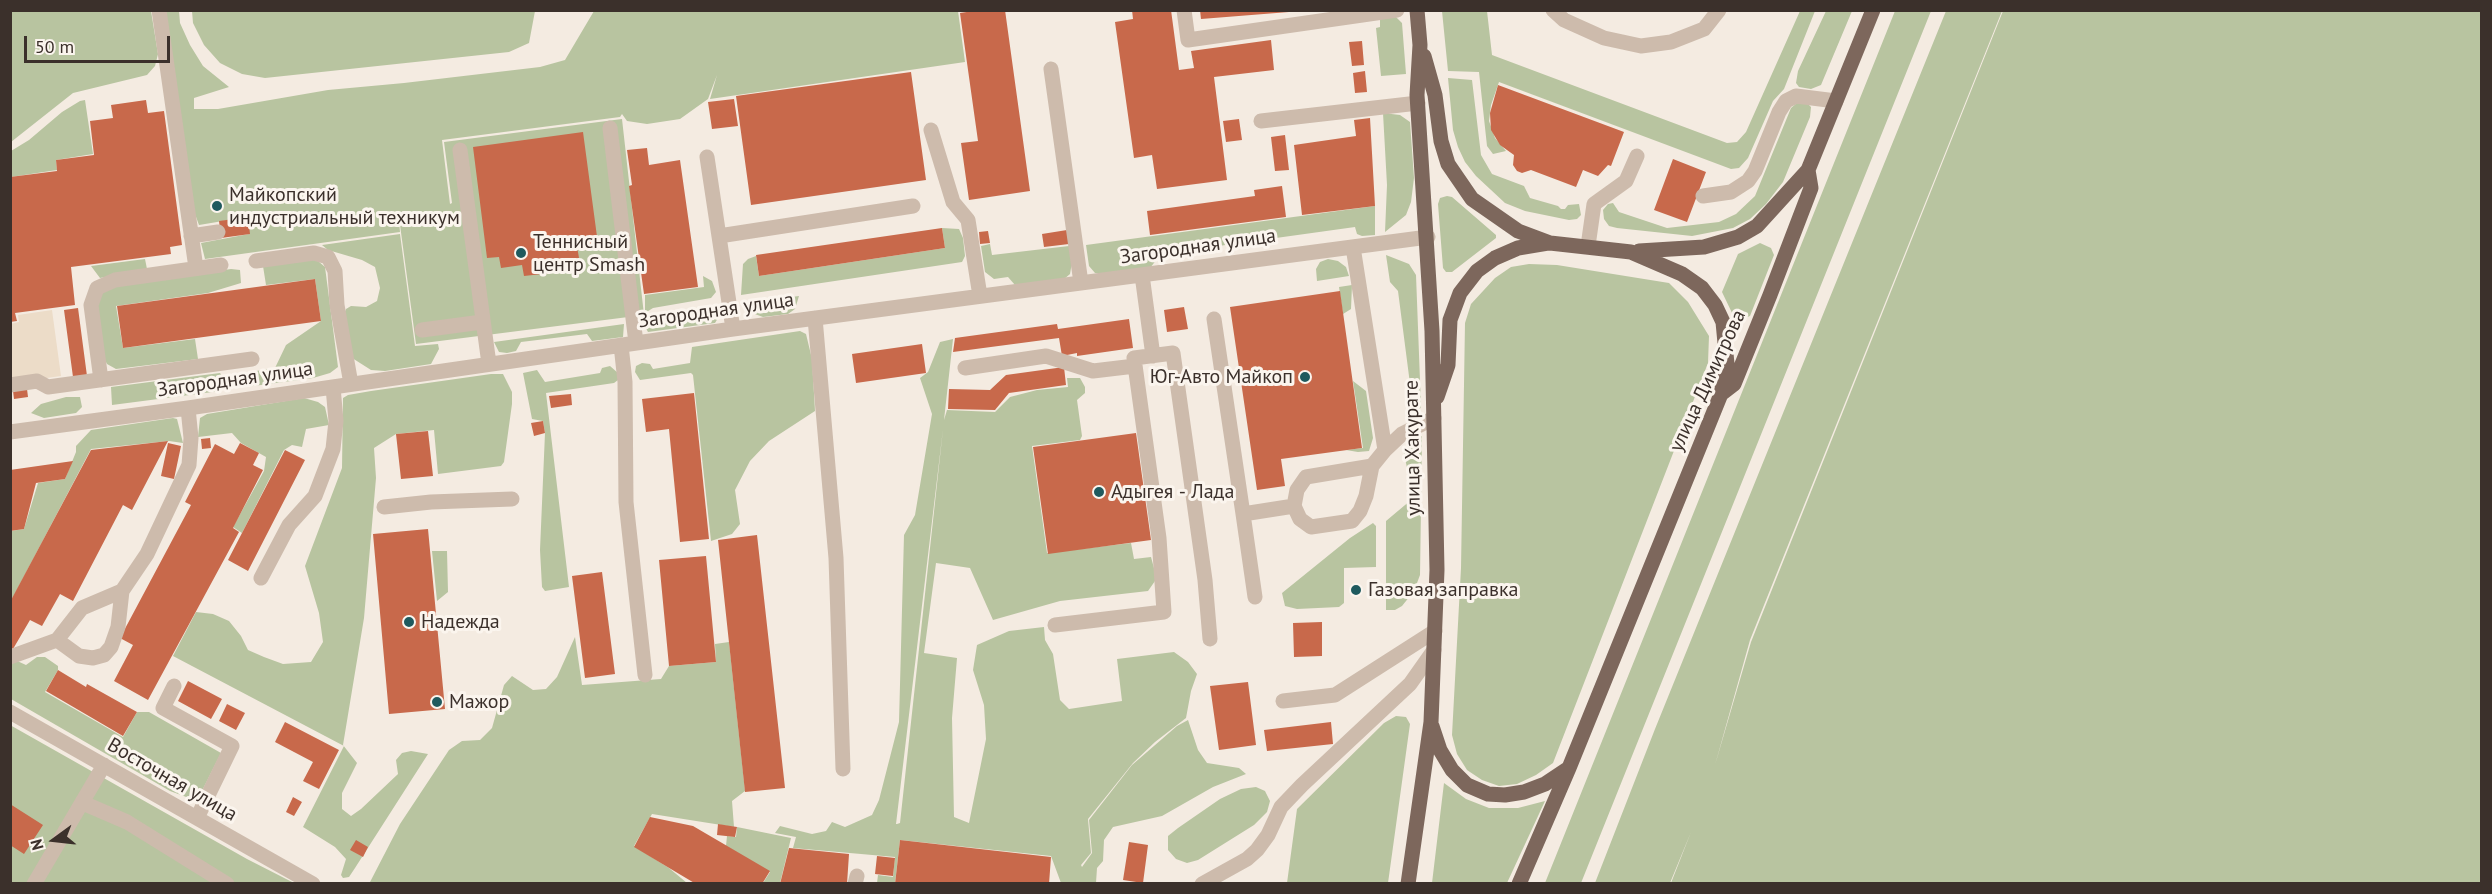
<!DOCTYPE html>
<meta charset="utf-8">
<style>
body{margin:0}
#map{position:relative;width:2492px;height:894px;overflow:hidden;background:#f4ebe1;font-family:"PT Sans",sans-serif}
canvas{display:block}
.frame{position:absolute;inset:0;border:12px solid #3b302b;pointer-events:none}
.north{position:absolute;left:24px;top:810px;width:60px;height:60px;-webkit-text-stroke:4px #fbf5ee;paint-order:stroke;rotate:255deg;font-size:16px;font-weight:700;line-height:24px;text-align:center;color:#3b302b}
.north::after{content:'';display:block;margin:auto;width:21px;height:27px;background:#3b302b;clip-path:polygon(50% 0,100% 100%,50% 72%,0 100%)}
.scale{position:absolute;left:24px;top:36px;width:146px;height:27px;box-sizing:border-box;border:3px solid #3b302b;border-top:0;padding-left:8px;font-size:18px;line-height:21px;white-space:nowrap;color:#3b302b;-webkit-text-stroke:4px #fbf5ee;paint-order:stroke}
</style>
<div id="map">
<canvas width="2492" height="894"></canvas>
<div class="frame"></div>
<div class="north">N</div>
<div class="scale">50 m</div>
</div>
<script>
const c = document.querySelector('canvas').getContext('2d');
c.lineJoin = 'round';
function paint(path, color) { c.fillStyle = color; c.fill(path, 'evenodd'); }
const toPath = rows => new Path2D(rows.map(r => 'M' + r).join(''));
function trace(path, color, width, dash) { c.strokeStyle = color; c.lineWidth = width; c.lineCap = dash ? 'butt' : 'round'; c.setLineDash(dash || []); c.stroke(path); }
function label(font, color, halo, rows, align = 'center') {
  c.font = font + ' "PT Sans",sans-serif'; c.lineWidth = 6; c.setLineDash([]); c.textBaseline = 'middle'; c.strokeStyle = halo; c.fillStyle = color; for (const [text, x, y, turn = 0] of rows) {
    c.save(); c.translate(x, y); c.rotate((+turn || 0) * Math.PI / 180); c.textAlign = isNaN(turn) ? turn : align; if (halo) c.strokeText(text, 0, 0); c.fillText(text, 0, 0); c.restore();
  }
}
const green = toPath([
 [11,11,151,11,158,54,155,66,147,75,73,93,11,142],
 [163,11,179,11,180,23,190,45,203,66,229,87,194,98,194,109,218,109,328,90,404,83,540,67,565,60,594,11,958,11,965,62,710,99,717,75,708,99,680,119,647,124,627,121,622,114,620,117,442,140,450,204,452,203,444,142,622,119,644,315,416,344,398,210,400,232,205,259,201,243,249,234,247,217,199,225,192,206],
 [192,11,192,10,535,11,529,43,509,52,265,78,242,74,220,63,204,45,193,23],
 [1442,11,1487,11,1492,55,1727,143,1737,142,1746,132,1800,11,1815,11,1784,89,1773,101,1748,158,1739,168,1731,169,1499,82,1491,105,1489,121,1495,138,1506,151,1493,154,1487,146,1479,72,1448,71],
 [1826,11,1852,11,1821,85,1811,89,1799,87,1796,83,1798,71],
 [1895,11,1931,11,1581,883,1545,883],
 [1946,11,2002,11,1750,640,1715,765,1751,642,2003,11,2481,11,2481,883,1671,883,1691,832,1670,883,1595,883,1655,729],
 [1396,17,1402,23,1406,74,1381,76,1376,28,1380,27,1380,18],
 [1448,78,1472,80,1481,155,1492,174,1524,186,1530,198,1558,206,1561,209,1565,209,1568,205,1579,204,1581,215,1577,219,1569,220,1525,211,1505,203,1476,176,1465,162,1458,147,1453,130],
 [85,100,93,154,56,160,57,170,11,177,11,151,29,140,62,112,80,101],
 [1798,102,1806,102,1811,107,1810,117,1783,182,1766,204,1750,219,1733,228,1692,236,1617,228,1609,226,1604,219,1603,210,1608,204,1613,203,1619,212,1667,228,1719,222,1736,214,1755,196,1791,108],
 [1383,113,1400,115,1410,122,1414,178,1411,202,1406,215,1385,232,1387,185],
 [1447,196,1452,197,1496,235,1496,238,1452,272,1446,272,1443,268,1438,204,1440,198],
 [1375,206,1375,235,1362,236,1357,234,1355,227,1161,254,1150,268,1104,274,1095,273,1089,266,1086,245],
 [942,228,959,229,963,238,965,256,962,262,741,295,743,264,748,259,756,256,759,276,945,248],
 [400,234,415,346,438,344,439,349,431,364,385,371,371,370,349,356,343,317,346,309,351,306,366,307,377,301,380,288,375,267,362,260,328,250,322,245],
 [1760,243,1771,248,1774,255,1750,316,1739,320,1733,315,1722,292,1738,254],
 [990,244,992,255,1069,246,1072,262,1070,274,1063,280,1015,285,1008,277,994,279,985,272,981,246],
 [1386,255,1409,264,1416,275,1421,407,1412,421,1413,407,1398,291,1390,282],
 [145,259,147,269,100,278,91,266],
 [308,259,318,261,325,267,338,367,330,373,313,378,246,387,250,372,275,368,286,345,321,321,315,279,266,285,263,266],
 [1328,259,1338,261,1346,267,1349,276,1317,281,1316,269,1320,262],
 [1529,264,1557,265,1669,283,1688,302,1709,336,1708,363,1553,763,1536,775,1517,784,1499,786,1482,780,1467,770,1457,754,1452,735,1461,568,1465,323,1471,304,1495,278,1511,267],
 [231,269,240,270,241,283,208,293,116,306,123,348,195,339,198,359,116,369,107,364,102,354,96,302,107,287],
 [703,276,712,281,716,292,711,298,653,308,645,313,645,295,704,287],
 [1352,285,1351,309,1343,314,1339,287],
 [799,296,795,309,788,314,763,317,752,313,744,303],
 [709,307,717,311,718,318,715,323,648,332,643,323,656,315],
 [624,324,623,337,592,341,587,334,521,342,516,351,507,353,499,352,494,342],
 [800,331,806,334,812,359,815,411,769,441,750,461,735,490,740,524,732,534,711,541,693,375,691,373,640,380,635,372,636,366,642,363,650,364,653,369,690,363,692,347],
 [953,339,944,420,947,410,995,412,1010,397,1037,390,1068,387,1067,378,1080,378,1085,387,1085,393,1077,400,1082,436,1080,440,1032,446,1047,553,1131,543,1134,559,1151,557,1155,572,1155,581,1148,591,1060,601,993,620,970,568,936,563,924,653,957,658,952,718,954,817,969,823,986,739,984,705,973,670,977,645,1009,631,1044,627,1045,640,1053,654,1060,700,1069,709,1122,701,1117,659,1174,652,1188,662,1197,674,1191,691,1186,718,1155,742,1133,763,1088,819,1091,853,1081,865,1082,867,1092,853,1089,820,1132,765,1177,726,1188,720,1198,750,1207,763,1239,768,1246,774,1213,787,1162,816,1113,827,1104,840,1103,861,1097,868,1096,883,1061,883,1051,856,900,840,895,883,877,883,878,875,893,877,895,857,793,848,796,837,775,833,780,826,812,834,826,831,832,822,845,827,872,815,879,800,899,722,904,535,915,515,932,414,920,378,928,372,940,342],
 [943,429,900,823,897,824,896,824],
 [610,366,618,373,618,380,614,383,546,393,569,587,545,591,542,587,540,550,545,433,543,421,532,419,523,373,537,370,545,382,600,373,602,368],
 [220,373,224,379,224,387,220,391,112,405,111,387],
 [491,374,503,374,512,392,512,404,504,462,501,466,438,474,434,430,396,434,374,448,376,478,364,618,343,745,357,763,342,793,342,809,351,816,361,809,398,774,396,760,402,753,411,751,428,754,355,868,349,877,343,878,341,875,346,859,335,847,303,827,344,746,173,656,196,612,213,614,229,621,241,636,248,650,264,657,283,664,311,662,323,642,319,613,305,566,342,468,343,398,348,395,371,391],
 [1353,381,1366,391,1373,438,1369,451,1358,452,1346,450,1363,448],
 [66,397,80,397,82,407,76,413,44,418,31,413,41,404],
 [304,398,318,402,325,407,329,425,306,429,302,447,292,445,284,450,242,533,233,527,264,471,266,457,241,443,232,433,198,437,200,418,207,414],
 [173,418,177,419,183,443,169,441,91,449,11,601,11,531,24,529,38,483,65,479,76,452,76,446,91,430],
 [1422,436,1420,575,1414,591,1402,606,1395,610,1386,610,1386,521,1411,500,1412,491,1403,449,1414,438],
 [1373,523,1376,526,1376,567,1344,568,1344,603,1339,607,1297,609,1285,606,1282,593,1350,538],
 [432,551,447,551,448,592,437,601],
 [575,637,582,685,661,679,669,666,716,662,715,644,729,642,745,791,732,801,734,827,652,814,634,846,669,868,687,883,369,884,400,824,449,750,462,741,480,740,492,728,504,685,512,676,533,690,546,689,557,677],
 [37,657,45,657,58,666,58,670,45,692,123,737,137,712,149,712,221,753,203,789,197,797,189,798,170,791,11,699,11,661,15,660,26,665],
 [1396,716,1406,717,1410,724,1388,883,1287,883,1297,809,1384,723],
 [10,725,247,859,294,883,11,883],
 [1444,783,1466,799,1489,808,1518,808,1545,801,1507,883,1432,883],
 [1256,787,1265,791,1270,801,1267,812,1254,825,1198,860,1187,863,1176,859,1168,850,1168,836,1178,828,1220,799,1241,789],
 [737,827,791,838,780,883,763,883,770,872,726,846,727,836,736,837]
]);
const plaza = toPath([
 [52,310,61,376,11,383,10,324,19,322,18,315]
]);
const building = toPath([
 [980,10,1005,10,1030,191,969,200,961,143,978,141,960,13],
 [1132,10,1171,10,1179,70,1194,68,1191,51,1271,40,1274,70,1214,77,1227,180,1157,189,1152,155,1134,158,1115,22,1133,19],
 [1200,10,1289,10,1289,12,1201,19],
 [1362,41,1364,65,1352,66,1349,42],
 [1365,71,1367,92,1355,93,1353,73],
 [911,72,926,180,751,205,736,96],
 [1498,85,1624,132,1611,166,1608,165,1598,176,1583,170,1576,187,1531,170,1522,173,1517,171,1513,165,1514,155,1500,145,1491,130,1490,113],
 [734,99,738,126,712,129,708,102],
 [146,100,148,113,164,111,182,245,170,247,171,254,71,267,75,305,15,313,17,321,10,322,10,177,57,171,56,160,94,155,90,121,113,118,111,105],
 [1370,118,1375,206,1302,215,1294,145,1356,136,1354,120],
 [1239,119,1242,140,1226,142,1223,121],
 [583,132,598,244,577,246,579,258,558,261,560,272,524,276,522,265,501,268,499,257,487,258,473,147],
 [1285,135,1289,170,1275,171,1271,137],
 [647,148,649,165,680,160,698,287,644,294,629,186,632,185,627,150],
 [1673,159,1706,172,1687,222,1654,210],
 [1282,186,1286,217,1150,235,1147,211,1255,196,1254,190],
 [248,217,250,234,221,238,219,221],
 [942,228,945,248,759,276,756,255],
 [1067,230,1069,244,1044,247,1042,234],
 [988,231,990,243,980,244,979,232],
 [315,279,321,321,123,348,117,306],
 [1340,291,1362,448,1281,459,1285,486,1257,490,1230,307],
 [1184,307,1188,329,1167,332,1164,310],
 [78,308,87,376,73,377,64,310],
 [1129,319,1133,348,1077,356,1077,353,1062,356,1059,338,953,352,955,338,1057,324,1058,329],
 [922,344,926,373,856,383,852,354],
 [1064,367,1066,385,1009,393,995,410,948,409,949,389,990,390,1006,375],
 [27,389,28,397,14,399,13,391],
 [694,393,709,539,680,542,669,429,646,432,642,399],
 [571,394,572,405,551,408,549,396],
 [543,421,545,433,534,436,531,423],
 [428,431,433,476,401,479,396,434],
 [1136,433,1151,540,1048,554,1033,447],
 [210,438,211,448,202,449,201,439],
 [168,441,132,510,123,505,73,601,60,594,42,626,30,620,13,649,10,648,10,602,91,450],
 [168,443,181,446,174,479,161,476],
 [240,443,259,453,253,465,263,470,233,528,239,532,148,700,114,681,133,645,120,638,191,505,185,502,215,444,234,454],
 [285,450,305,460,248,571,228,560],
 [73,461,65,479,36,483,24,529,10,531,10,470],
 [428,529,445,709,389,714,373,534],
 [757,535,785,788,745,792,718,540],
 [706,556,716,662,669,666,659,560],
 [602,572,615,674,585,678,572,576],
 [1322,622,1322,656,1294,657,1293,623],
 [58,670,86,687,87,684,137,712,123,736,46,691],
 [188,681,222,699,211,719,178,701],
 [1248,682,1256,745,1219,750,1210,686],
 [227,704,245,713,236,730,219,721],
 [285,722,339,750,319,789,303,781,313,762,275,742],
 [1331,722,1333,744,1267,751,1264,730],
 [293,797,302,802,294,816,286,812],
 [10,804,43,825,24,854,10,845],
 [650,817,693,826,770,871,762,884,696,884,634,847],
 [718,824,737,827,735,837,717,835],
 [356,840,368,847,363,857,350,850],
 [900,840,1051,857,1049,884,895,884],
 [1129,842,1148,845,1143,883,1123,880],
 [789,848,849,854,847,884,780,884],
 [877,856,895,858,893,876,875,874]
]);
const minor = toPath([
 [159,10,196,268],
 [1184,10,1188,40,1397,10],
 [1553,10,1564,20,1604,38,1641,46,1671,42,1704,29,1719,10],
 [1051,69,1081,283],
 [1261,121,1418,103],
 [610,128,636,343],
 [931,130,953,202,968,220,980,296],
 [460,150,489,364],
 [707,157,733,329],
 [1703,196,1731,192,1748,181,1755,171,1779,112,1786,101,1796,96,1836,101],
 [191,236,218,232],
 [719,236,913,206],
 [1588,246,1594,204,1626,181,1637,156],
 [1353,247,1385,450,1372,466,1366,496,1360,511,1352,521,1311,527,1300,519,1294,506,1297,490,1306,477,1372,466],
 [256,261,314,253,328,257,335,271,337,305,351,384],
 [1142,275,1153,356],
 [815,318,836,558,843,769],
 [1214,319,1243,514,1294,506],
 [422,330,482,322],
 [621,345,625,382,626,502,645,675],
 [965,368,1046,356,1093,371,1135,366],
 [101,380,91,305,97,288,115,280,221,265],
 [10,385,37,381,48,387,252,359],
 [10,432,188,408,733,329,1428,237],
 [1385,450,1402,434,1434,418],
 [384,507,431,502,512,499],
 [1243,514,1255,597],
 [261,578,289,525,315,496,333,449,336,421,333,387],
 [1055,625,1164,612,1159,538,1134,358,1173,353,1205,580,1210,639],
 [57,640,79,656,93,658,104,655,111,647,118,627,122,591],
 [10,657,57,640,82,608,122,591,147,554,189,465,191,438,188,408],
 [174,686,163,708,232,746,197,818],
 [1283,701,1335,695,1435,631],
 [10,712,313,884],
 [83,803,127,822,227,884],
 [34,884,104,765],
 [855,884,857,876],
 [1202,884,1247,859,1257,850,1268,835,1281,807,1302,785,1410,684,1434,650]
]);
const major = toPath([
 [1424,56,1435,95,1441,141,1448,164,1472,199,1518,231,1550,243,1631,252,1682,274,1702,288,1715,305,1723,322,1727,364,1721,394],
 [1639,251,1704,247,1738,237,1757,226,1808,170],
 [1437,397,1448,365,1450,320,1460,293,1477,271,1495,258,1518,248,1548,243],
 [1432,726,1440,750,1452,770,1467,785,1488,794,1505,795,1524,792,1545,784,1569,768],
 [1408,884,1431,722,1437,570,1432,331,1417,95,1420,45,1417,10],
 [1519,884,1569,768,1721,394,1734,384,1770,295,1811,188,1808,170,1873,10]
]);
const markers = [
 [217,206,6,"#1f5a5e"],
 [521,253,6,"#1f5a5e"],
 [1305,377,6,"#1f5a5e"],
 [1099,492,6,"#1f5a5e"],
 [1356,590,6,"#1f5a5e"],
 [409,622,6,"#1f5a5e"],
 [437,702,6,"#1f5a5e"]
];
const poiNames = [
 ["Майкопский",229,195],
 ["индустриальный техникум",229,218],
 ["Теннисный",533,242],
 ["центр Smash",533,265],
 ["Юг-Авто Майкоп",1293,377,"right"],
 ["Адыгея - Лада",1111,492],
 ["Газовая заправка",1368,590],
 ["Надежда",421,622],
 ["Мажор",449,702]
];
const streetNames = [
 ["Загородная улица",1198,247,-8],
 ["Загородная улица",716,311,-8],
 ["Загородная улица",235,380,-8],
 ["улица Димитрова",1708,381,-65],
 ["улица Хакурате",1413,448,-91],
 ["Восточная улица",172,780,30]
];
paint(green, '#b8c4a0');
paint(plaza, '#ecdcc8');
paint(building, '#c8694b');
trace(minor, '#cdbbac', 15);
trace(major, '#7d675c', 15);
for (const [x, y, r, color] of markers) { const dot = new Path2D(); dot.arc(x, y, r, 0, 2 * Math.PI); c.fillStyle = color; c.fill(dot); trace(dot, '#fbf5ee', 2); }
label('20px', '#3b302b', '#fbf5ee', poiNames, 'left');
label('20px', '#3b302b', '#fbf5ee', streetNames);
</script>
